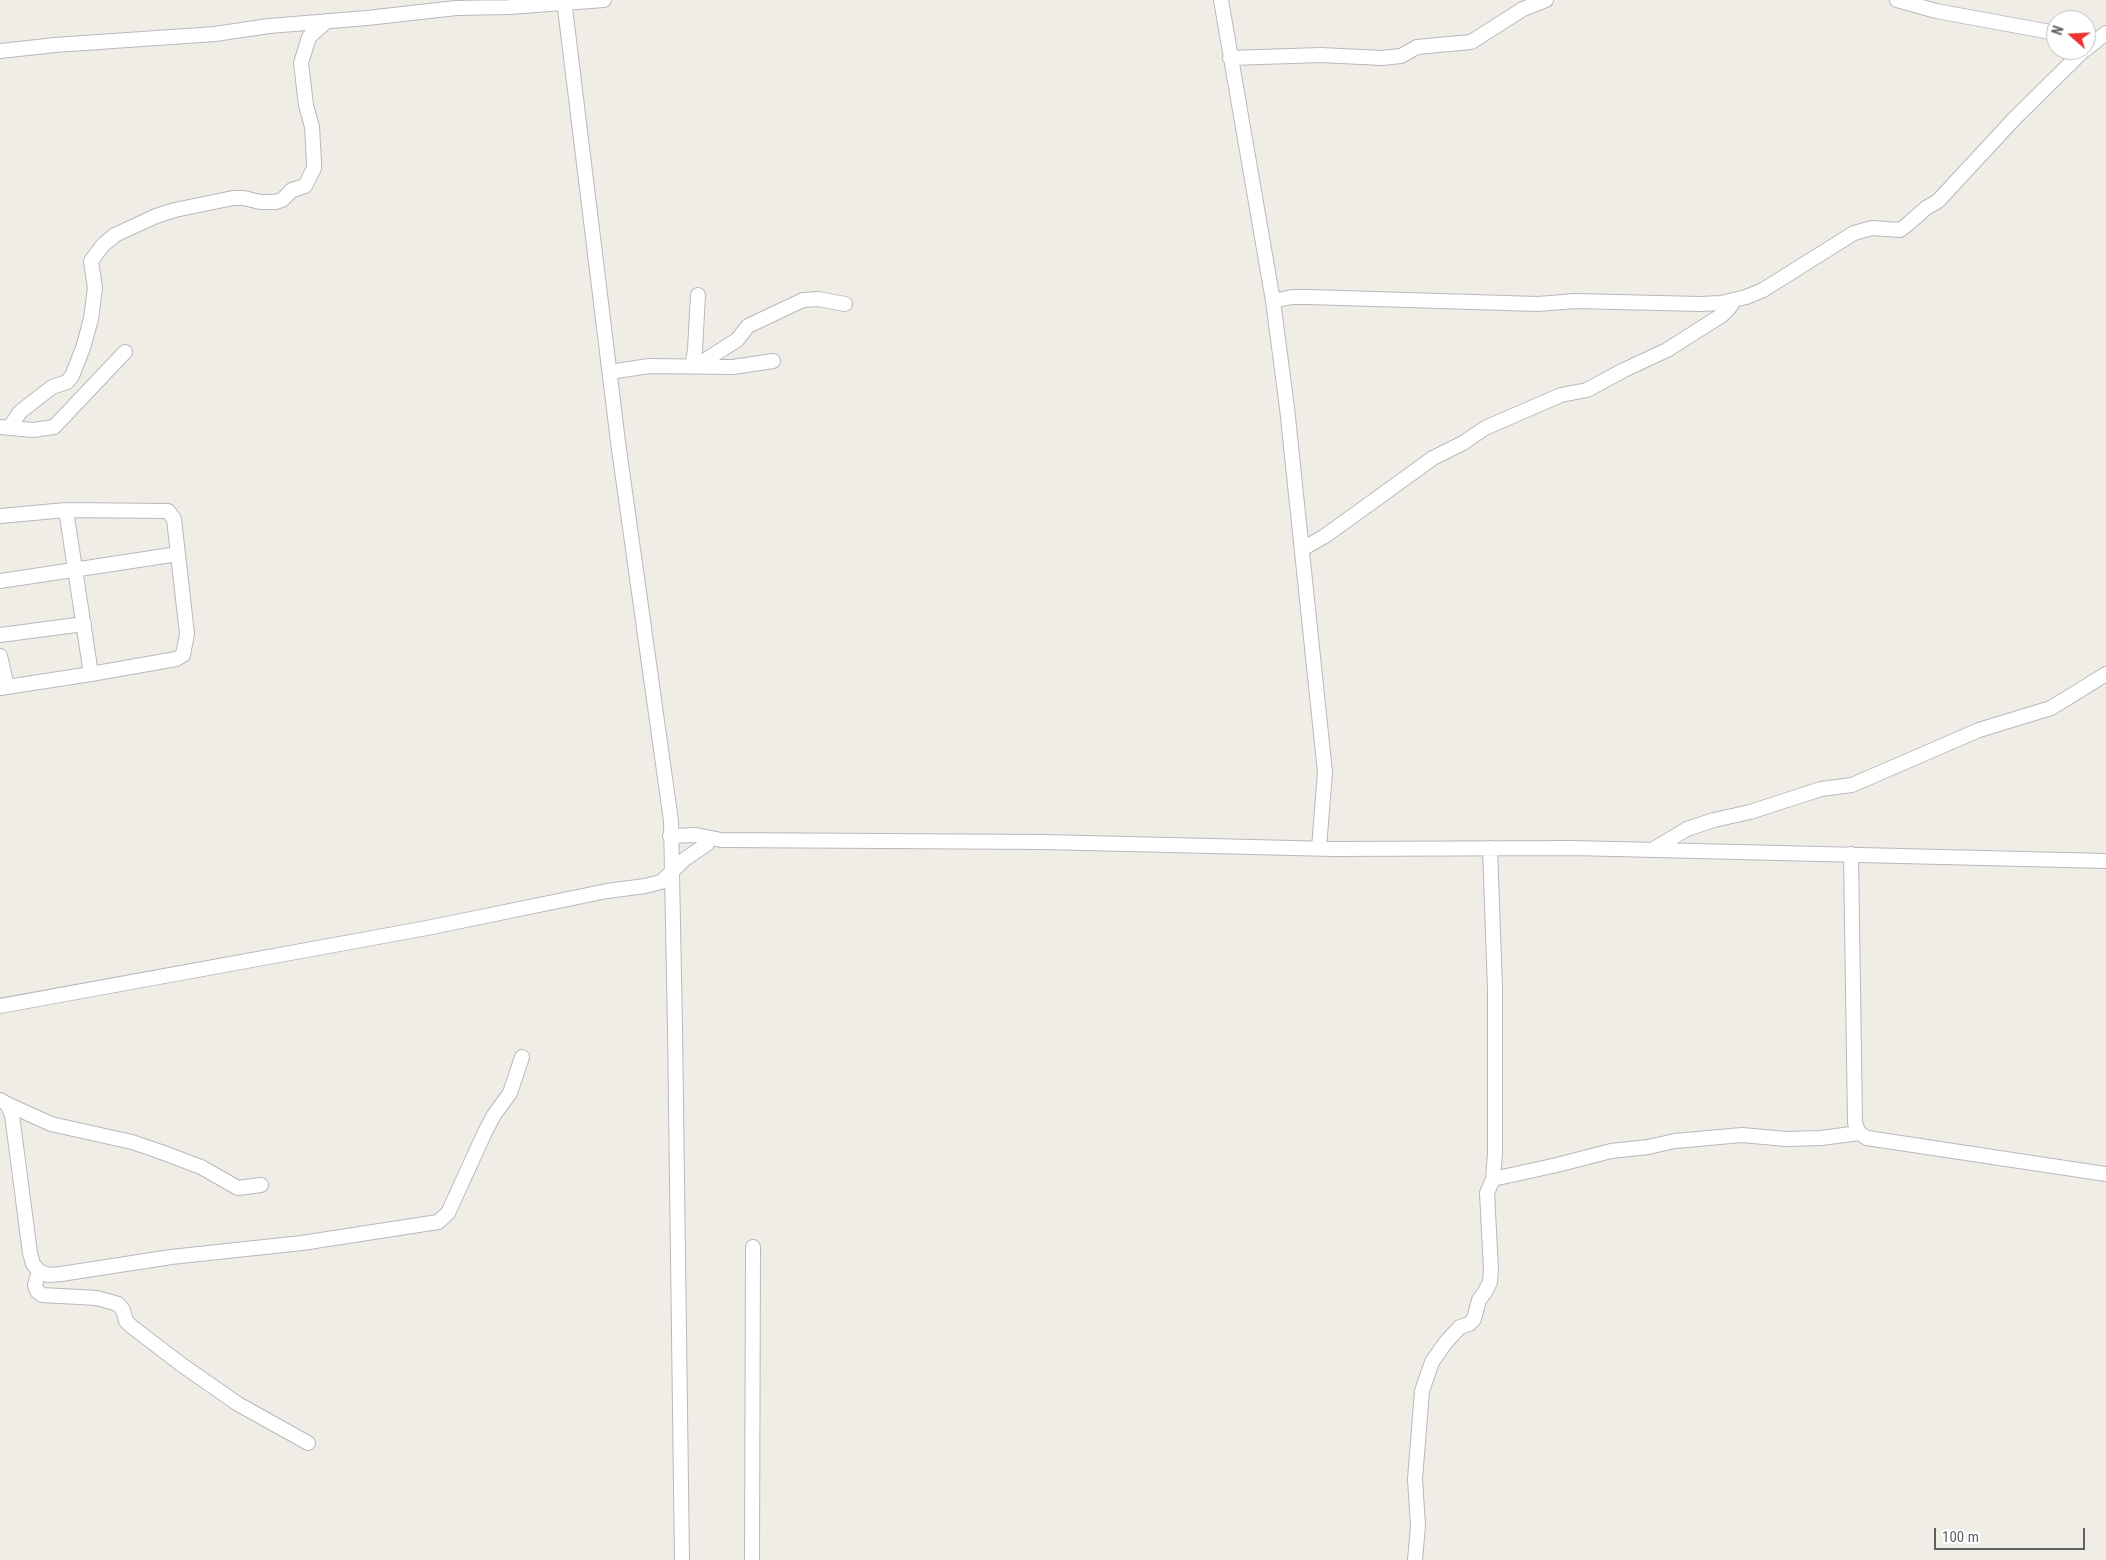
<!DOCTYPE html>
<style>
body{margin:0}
#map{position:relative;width:2106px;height:1560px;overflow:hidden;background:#f0ede6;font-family:"Roboto Condensed",sans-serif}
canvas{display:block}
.north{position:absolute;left:2046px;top:10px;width:50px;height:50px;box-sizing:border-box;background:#fff;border:1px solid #bec0c2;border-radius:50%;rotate:289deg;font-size:14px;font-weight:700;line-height:20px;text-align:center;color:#5d6267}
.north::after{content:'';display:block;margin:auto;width:18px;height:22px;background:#ed332f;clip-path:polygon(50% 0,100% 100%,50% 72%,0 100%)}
.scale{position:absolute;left:1934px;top:1528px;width:151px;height:22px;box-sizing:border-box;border:2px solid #5d6267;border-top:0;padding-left:6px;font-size:15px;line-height:18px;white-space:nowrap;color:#5d6267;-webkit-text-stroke:4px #fff;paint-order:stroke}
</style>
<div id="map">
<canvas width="2106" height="1560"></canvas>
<div class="north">N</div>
<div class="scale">100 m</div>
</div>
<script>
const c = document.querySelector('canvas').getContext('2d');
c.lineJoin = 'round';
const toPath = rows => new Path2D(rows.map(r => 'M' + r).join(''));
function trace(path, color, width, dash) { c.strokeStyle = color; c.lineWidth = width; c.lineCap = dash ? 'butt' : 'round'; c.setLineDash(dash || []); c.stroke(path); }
const minor = toPath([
 [564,0,618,442,671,821,675,1028,682,1560],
 [1221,0,1273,301,1287,408,1325,772,1319,848],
 [1897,0,1936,11,2056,33],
 [2086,49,2106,33],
 [0,51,55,45,215,34,269,26,367,18,456,8,509,7,604,0],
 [1230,58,1321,55,1382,58,1401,56,1417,47,1471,42,1523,9,1546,0],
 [1273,301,1292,297,1309,297,1538,304,1575,301,1700,304,1721,303,1746,297,1763,290,1854,233,1872,228,1900,230,1908,224,1926,208,1938,201,2015,118,2084,50],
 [692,366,695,350,698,295],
 [696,366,737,340,748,326,803,300,818,299,845,304],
 [610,372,649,366,733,367,773,361],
 [0,427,33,430,54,427,125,352],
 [10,427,20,412,52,387,67,382,72,376,83,348,91,319,95,288,91,261,103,245,115,235,156,216,175,210,233,198,244,198,260,202,275,202,282,200,292,190,305,186,314,168,314,162,312,127,306,105,301,63,309,37,327,21],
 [66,510,91,674],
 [0,516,66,510,168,511,174,519,187,634,183,655,176,659,91,674,0,688],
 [1302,549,1325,536,1433,458,1463,443,1485,428,1561,395,1587,390,1624,370,1667,350,1722,315,1729,308,1734,301],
 [0,581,178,554],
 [0,635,84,624],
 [0,656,7,687],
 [670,836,696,835,721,840,1044,842,1334,849,1574,848,2106,861],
 [1652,850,1687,829,1714,820,1750,812,1821,789,1852,785,1979,730,2051,708,2106,674],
 [1851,854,1855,1123,1859,1133,1867,1138,2106,1174],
 [0,1006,427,928,607,891,645,886,661,882,685,859,707,844],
 [0,1100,7,1104,12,1115,30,1253,33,1264,39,1271,48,1275,61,1274,171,1257,302,1243,438,1222,448,1213,485,1132,494,1115,510,1093,522,1057],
 [7,1104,51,1124,132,1142,164,1153,201,1167,238,1188,261,1185],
 [1493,1179,1557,1165,1611,1151,1648,1147,1675,1141,1742,1135,1786,1139,1821,1138,1859,1133],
 [39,1271,35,1285,37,1291,42,1295,97,1298,118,1304,123,1310,126,1321,131,1326,182,1365,238,1404,308,1443],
 [752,1560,753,1247],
 [1415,1560,1418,1526,1415,1479,1422,1391,1432,1362,1446,1342,1460,1327,1469,1324,1474,1319,1479,1300,1485,1292,1490,1282,1491,1269,1487,1193,1493,1179,1495,1154,1495,989,1490,848]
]);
trace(minor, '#b6b9bd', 16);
trace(minor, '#fff', 14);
</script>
